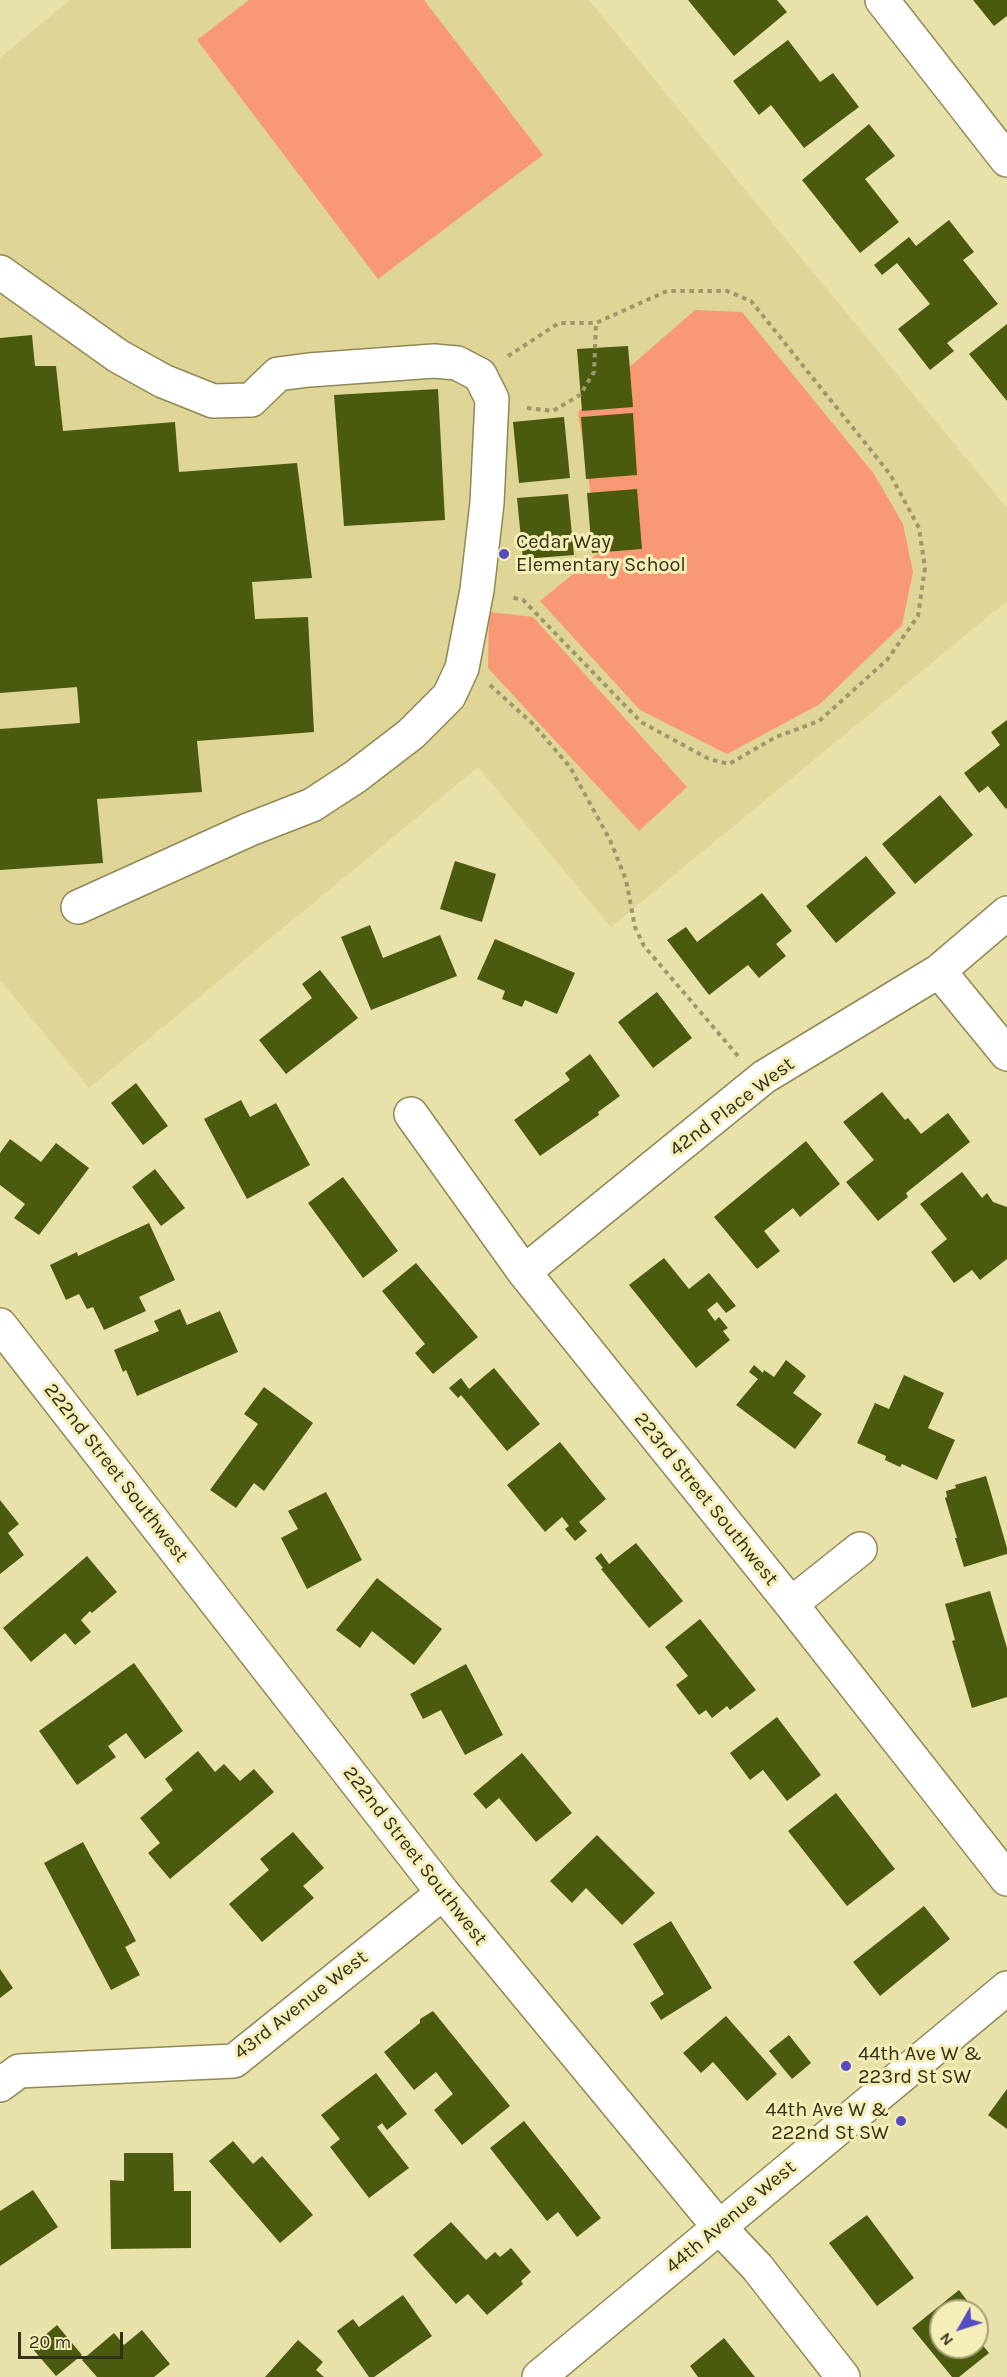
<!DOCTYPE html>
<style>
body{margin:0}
#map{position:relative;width:1007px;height:2377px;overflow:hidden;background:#e9e1aa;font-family:Karla,sans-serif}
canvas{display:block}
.north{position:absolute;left:929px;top:2299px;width:60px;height:60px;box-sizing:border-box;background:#f6eeb7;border:2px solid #a8a279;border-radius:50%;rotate:231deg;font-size:16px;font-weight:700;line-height:24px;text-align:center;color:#34311b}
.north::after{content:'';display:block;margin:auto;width:21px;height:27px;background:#554bc3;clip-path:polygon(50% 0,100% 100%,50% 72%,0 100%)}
.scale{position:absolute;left:18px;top:2332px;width:105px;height:27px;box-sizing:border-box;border:3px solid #34311b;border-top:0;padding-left:8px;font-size:18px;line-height:21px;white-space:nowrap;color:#34311b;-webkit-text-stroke:4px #f6eeb7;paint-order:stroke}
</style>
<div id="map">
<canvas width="1007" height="2377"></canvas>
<div class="north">N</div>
<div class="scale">20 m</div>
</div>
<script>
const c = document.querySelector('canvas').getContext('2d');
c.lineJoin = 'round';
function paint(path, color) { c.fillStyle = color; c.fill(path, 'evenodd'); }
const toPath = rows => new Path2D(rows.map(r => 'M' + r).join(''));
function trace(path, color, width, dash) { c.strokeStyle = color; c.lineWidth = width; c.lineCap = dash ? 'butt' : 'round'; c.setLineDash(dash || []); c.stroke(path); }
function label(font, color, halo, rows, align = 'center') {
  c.font = font + ' Karla,sans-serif'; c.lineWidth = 6; c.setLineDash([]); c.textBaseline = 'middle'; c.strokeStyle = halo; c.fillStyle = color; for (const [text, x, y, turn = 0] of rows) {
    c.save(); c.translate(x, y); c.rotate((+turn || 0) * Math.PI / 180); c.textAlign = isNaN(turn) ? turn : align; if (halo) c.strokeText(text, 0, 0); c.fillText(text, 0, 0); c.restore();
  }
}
const built = toPath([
 [70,0,589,0,1007,508,1007,601,611,927,478,767,89,1088,0,980,0,58]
]);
const green = toPath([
 [249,0,424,0,543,155,378,279,197,40],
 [695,310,742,312,874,474,903,524,913,572,902,625,820,704,727,754,640,710,540,601,600,552,578,412],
 [489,612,533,617,687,787,639,831,488,668]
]);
const building = toPath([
 [688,0,777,0,787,12,734,56],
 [973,0,1007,0,1007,16,994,26],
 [788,40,820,82,833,73,859,107,804,148,771,105,759,115,733,81],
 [869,124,895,156,865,179,899,222,860,253,802,180],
 [949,220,974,252,963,260,998,304,947,343,954,351,930,370,898,329,930,304,897,263,882,275,874,265,909,237,916,246],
 [1007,324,1007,401,969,354],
 [32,335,35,366,56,366,63,431,175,422,179,472,297,463,312,578,252,582,255,619,308,617,314,732,197,741,202,792,97,799,103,863,0,870,0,729,80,723,77,687,0,693,0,338],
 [628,346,633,407,582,411,577,349],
 [438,389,445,520,344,526,334,395],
 [633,413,637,475,586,479,581,417],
 [564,417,570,478,519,483,513,422],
 [637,489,642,549,592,553,587,493],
 [568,494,574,555,523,559,517,498],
 [1007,720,1007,808,1006,809,988,786,979,793,964,773,1000,745,991,732],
 [940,795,973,835,915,884,882,844],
 [866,856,896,893,836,943,806,906],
 [455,861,496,874,482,922,440,909],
 [762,893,792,931,776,944,786,956,759,978,748,965,709,995,667,940,686,927,697,942],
 [370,925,383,958,440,935,457,976,371,1010,341,937],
 [495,939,575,973,557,1014,525,1000,522,1007,502,999,505,991,477,979],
 [320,970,358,1018,286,1074,259,1040,312,998,302,984],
 [657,992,692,1038,653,1068,618,1022],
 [590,1054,620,1096,598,1112,599,1115,540,1156,514,1120,570,1080,565,1073],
 [136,1083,168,1126,143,1145,111,1103],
 [882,1092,905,1120,908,1118,921,1134,948,1113,970,1142,906,1193,908,1197,878,1221,846,1182,874,1160,843,1122],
 [241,1100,250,1117,276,1103,310,1165,247,1199,204,1119],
 [10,1139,41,1162,56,1143,89,1168,39,1235,14,1218,25,1204,0,1185,0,1153],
 [806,1141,840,1184,800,1217,793,1208,764,1231,780,1251,757,1269,714,1217],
 [155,1169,185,1208,161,1226,132,1187],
 [962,1172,982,1198,987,1193,993,1202,1007,1207,1007,1259,980,1280,972,1270,954,1283,931,1252,947,1239,920,1204],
 [343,1177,398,1251,363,1278,308,1203],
 [149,1223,175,1280,139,1297,146,1311,104,1330,93,1307,87,1309,79,1294,66,1300,50,1265,77,1252,78,1256],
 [664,1258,689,1289,709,1273,736,1306,726,1313,717,1302,707,1310,715,1321,719,1317,728,1328,723,1331,730,1340,696,1368,629,1285],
 [416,1263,478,1337,433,1374,415,1353,425,1344,382,1291],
 [180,1309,187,1325,220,1311,238,1352,137,1396,126,1370,123,1372,114,1350,159,1331,154,1321],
 [786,1360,806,1376,793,1393,822,1414,795,1449,736,1405,758,1379,749,1372,754,1365,763,1373,764,1370,774,1377],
 [494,1368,540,1424,507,1451,461,1395,458,1398,449,1388,461,1378,469,1389],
 [904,1375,944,1393,928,1428,955,1440,937,1480,902,1464,900,1467,885,1460,886,1456,857,1443,875,1403,889,1409],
 [264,1387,313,1423,264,1491,254,1483,236,1508,210,1490,258,1424,244,1414],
 [560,1442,606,1499,579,1522,587,1531,575,1541,565,1529,569,1526,562,1517,545,1532,507,1485],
 [986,1476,1007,1548,1007,1554,964,1567,955,1538,957,1538,945,1498,947,1497,946,1491,956,1488,955,1485],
 [326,1492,362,1560,307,1589,281,1538,298,1529,288,1511],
 [0,1500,19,1524,8,1533,24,1555,0,1574],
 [636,1543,683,1601,649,1628,601,1569,603,1568,595,1558,601,1553,609,1564],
 [87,1556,117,1592,92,1613,90,1611,81,1620,91,1632,75,1645,65,1633,31,1662,3,1628],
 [377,1578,442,1629,414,1665,372,1631,360,1648,336,1630],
 [990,1591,1007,1648,1007,1697,972,1708,952,1641,955,1640,945,1604],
 [700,1619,756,1690,730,1710,727,1706,712,1718,706,1710,699,1715,676,1685,688,1676,665,1647],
 [134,1663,183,1731,145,1759,126,1733,108,1746,116,1757,77,1785,39,1731],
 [466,1664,503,1735,465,1755,441,1710,423,1719,410,1694],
 [777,1717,821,1775,787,1801,763,1770,750,1780,730,1753],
 [198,1751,215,1772,224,1764,240,1781,254,1769,274,1792,170,1879,148,1853,160,1843,140,1818,173,1790,165,1779],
 [522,1753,572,1813,536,1842,499,1798,486,1809,473,1794],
 [836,1793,895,1869,847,1906,788,1831],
 [293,1832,324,1868,303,1886,314,1898,262,1942,229,1904,269,1870,260,1859],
 [597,1835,655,1893,622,1925,586,1888,572,1903,550,1881],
 [83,1842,136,1941,125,1947,140,1975,111,1990,44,1863],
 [924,1906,950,1939,880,1996,853,1962],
 [671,1921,712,1988,661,2020,650,2003,664,1994,633,1944],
 [0,1969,13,1988,0,1998],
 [433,2011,510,2106,462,2145,434,2110,453,2094,436,2072,414,2090,384,2052,420,2023,420,2019],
 [726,2016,777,2074,747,2101,713,2062,701,2073,683,2053],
 [789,2035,811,2063,792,2079,769,2051],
 [376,2073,407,2114,387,2130,382,2123,377,2127,409,2168,369,2198,330,2147,340,2139,321,2115],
 [1007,2089,1007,2129,988,2115],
 [524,2121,601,2218,577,2237,558,2212,547,2221,490,2148],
 [233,2141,253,2164,262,2156,313,2215,280,2243,209,2161],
 [124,2153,173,2153,174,2191,191,2191,191,2248,111,2249,110,2180,124,2181],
 [33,2190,58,2227,0,2266,0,2211],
 [867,2215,914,2278,877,2306,829,2243],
 [451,2222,486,2260,495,2252,500,2257,511,2248,531,2272,521,2281,523,2284,487,2315,468,2294,456,2304,413,2255],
 [959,2290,975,2311,941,2311,941,2347,977,2347,977,2338,989,2353,959,2377,952,2377,912,2328],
 [403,2295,432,2336,374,2377,369,2377,337,2331,353,2319,359,2327],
 [57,2325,82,2355,56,2376,31,2347],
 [142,2330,170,2364,154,2377,97,2377,82,2360,114,2333,124,2345],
 [724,2338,755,2377,698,2377,690,2366],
 [298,2340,323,2362,316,2370,324,2377,265,2377]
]);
const path = toPath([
 [508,356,559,323,596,323,667,291,727,291,751,301,890,474,919,528,925,568,918,616,887,660,819,721,776,737,729,764,709,759,641,722,523,600,510,597],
 [527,408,553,411,580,395,594,372,596,323],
 [490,685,533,724,570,767,610,840,626,880,635,927,644,946,738,1056]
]);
const minor = toPath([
 [882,0,1007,160],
 [0,272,118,356,163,381,213,401,251,400,278,374,309,370,434,361,457,363,480,375,492,399,487,503,477,590,462,668,449,696,411,734,355,777,312,805,248,830,78,907],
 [939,971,1007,1054],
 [411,1114,524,1272,791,1604,1007,1879],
 [524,1272,764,1077,939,971,1007,913],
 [0,1325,443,1893,719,2227,757,2267,843,2377],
 [791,1604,860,1549],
 [0,2085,19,2071,234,2061,443,1893]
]);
const major = toPath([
 [539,2377,1007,1988]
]);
const markers = [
 [504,554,6,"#554bc3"],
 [846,2066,6,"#554bc3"],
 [901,2121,6,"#554bc3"]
];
const poiNames = [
 ["Cedar Way",516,542],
 ["Elementary School",516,565],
 ["44th Ave W &",858,2054],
 ["223rd St SW",858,2077],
 ["44th Ave W &",889,2110,"right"],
 ["222nd St SW",889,2133,"right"]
];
const streetNames = [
 ["42nd Place West",732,1107,-37],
 ["222nd Street Southwest",116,1473,52],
 ["223rd Street Southwest",706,1499,51],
 ["222nd Street Southwest",415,1856,52],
 ["43rd Avenue West",301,2005,-38],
 ["44th Avenue West",731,2217,-40]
];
paint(built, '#ded596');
paint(green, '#f99874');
paint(building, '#4a5a0f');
trace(minor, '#908855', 36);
trace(major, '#908855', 36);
trace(path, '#9d976e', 4, [4.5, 4.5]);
trace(minor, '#fff', 33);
trace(major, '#fff', 33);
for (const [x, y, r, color] of markers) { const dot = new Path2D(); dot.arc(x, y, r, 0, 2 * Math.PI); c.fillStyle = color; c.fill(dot); trace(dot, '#f6eeb7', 2); }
label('20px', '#34311b', '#f6eeb7', poiNames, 'left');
label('20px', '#34311b', '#f6eeb7', streetNames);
</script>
